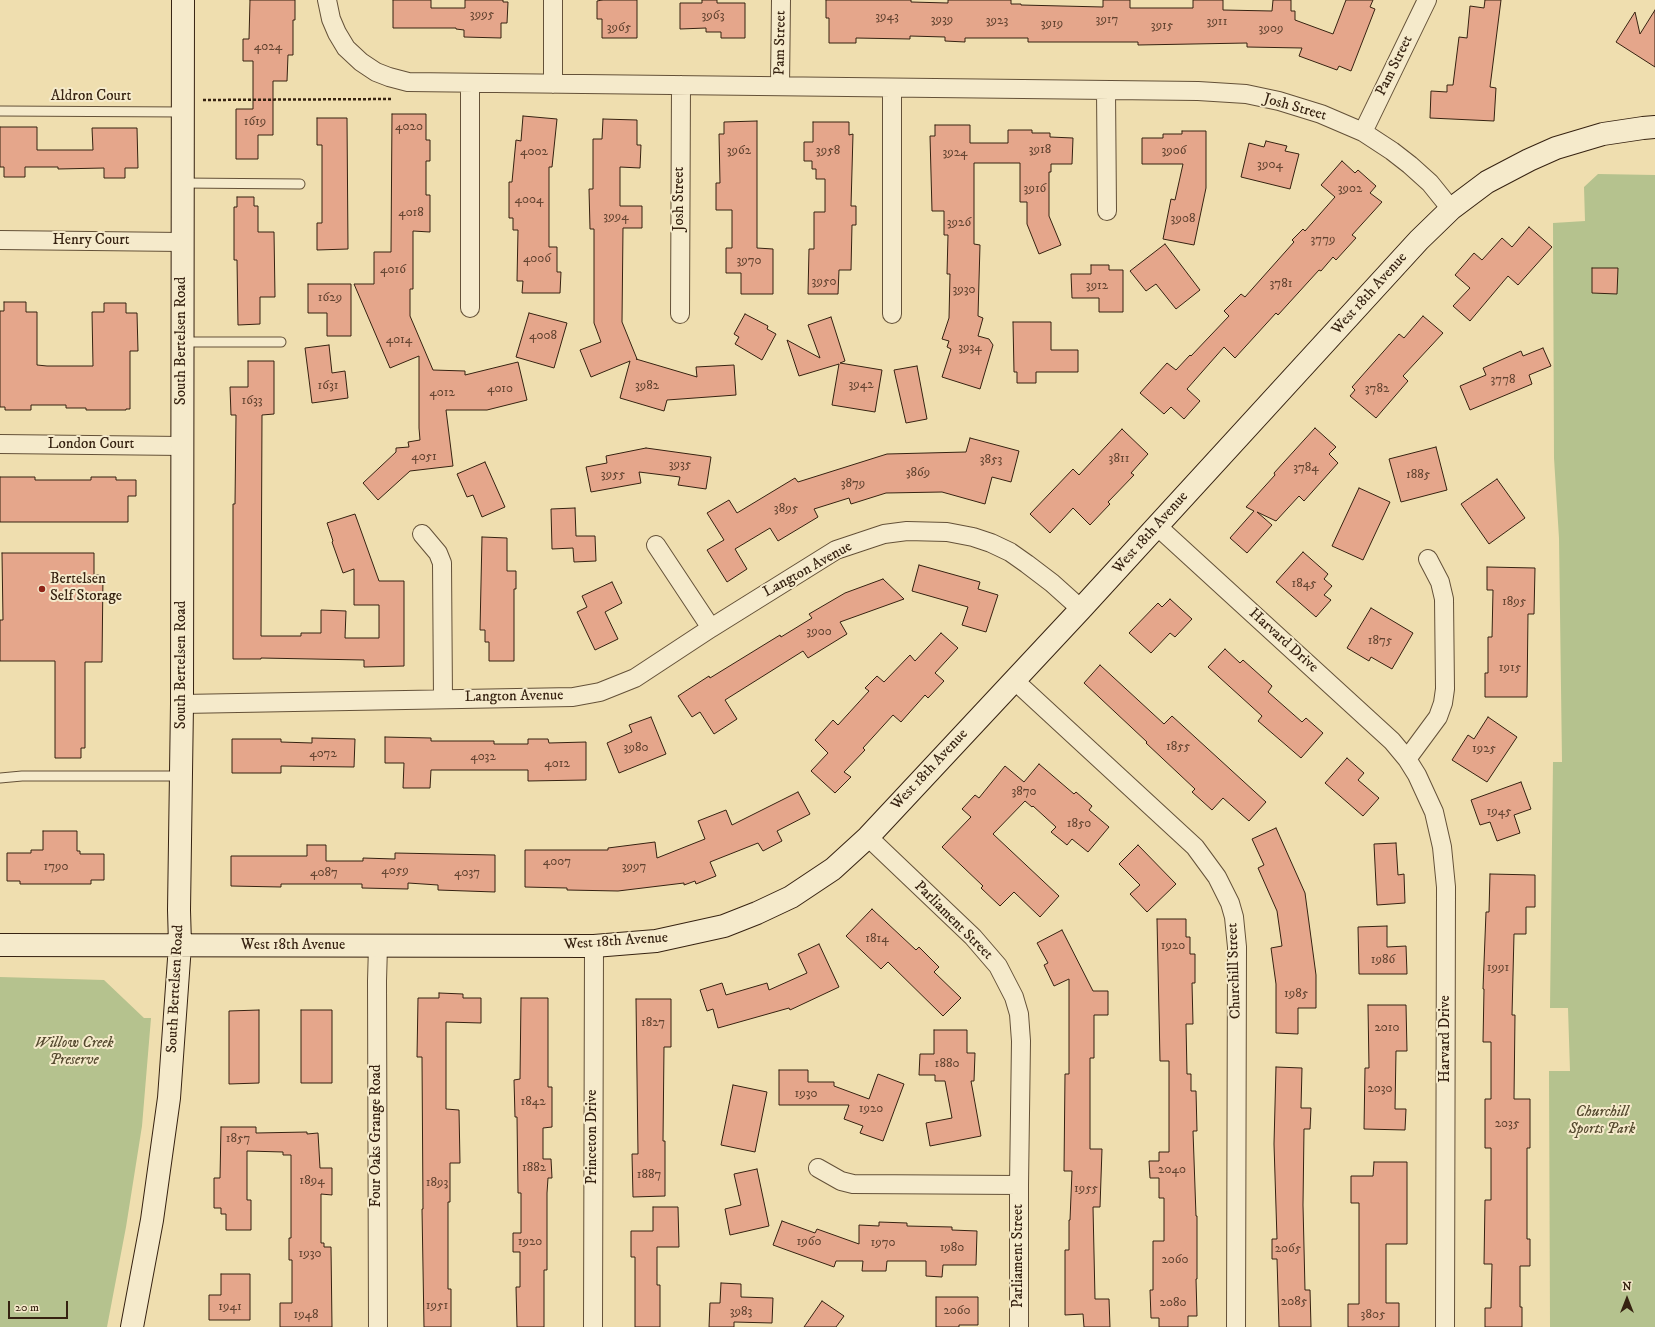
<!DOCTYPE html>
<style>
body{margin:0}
#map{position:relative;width:1655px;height:1327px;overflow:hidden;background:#efdeaf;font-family:"IM FELL DW Pica",serif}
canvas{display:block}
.north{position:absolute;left:1607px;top:1279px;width:40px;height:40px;-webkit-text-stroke:3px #f5eacb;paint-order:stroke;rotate:0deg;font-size:11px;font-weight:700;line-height:16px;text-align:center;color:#362211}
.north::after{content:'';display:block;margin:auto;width:14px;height:18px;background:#362211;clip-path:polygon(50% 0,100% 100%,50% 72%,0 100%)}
.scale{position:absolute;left:8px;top:1301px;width:60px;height:18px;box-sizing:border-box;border:2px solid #362211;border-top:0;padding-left:5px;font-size:12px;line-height:14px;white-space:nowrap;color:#362211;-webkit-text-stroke:3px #f5eacb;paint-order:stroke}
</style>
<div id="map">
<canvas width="1655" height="1327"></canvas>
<div class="north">N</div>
<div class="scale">20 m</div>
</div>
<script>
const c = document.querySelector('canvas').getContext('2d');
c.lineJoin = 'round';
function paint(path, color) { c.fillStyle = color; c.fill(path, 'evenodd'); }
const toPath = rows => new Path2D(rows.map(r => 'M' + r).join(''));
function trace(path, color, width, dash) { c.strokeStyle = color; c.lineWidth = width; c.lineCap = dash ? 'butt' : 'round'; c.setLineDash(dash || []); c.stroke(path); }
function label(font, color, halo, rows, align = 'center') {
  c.font = font + ' "IM FELL DW Pica",serif'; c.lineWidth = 4; c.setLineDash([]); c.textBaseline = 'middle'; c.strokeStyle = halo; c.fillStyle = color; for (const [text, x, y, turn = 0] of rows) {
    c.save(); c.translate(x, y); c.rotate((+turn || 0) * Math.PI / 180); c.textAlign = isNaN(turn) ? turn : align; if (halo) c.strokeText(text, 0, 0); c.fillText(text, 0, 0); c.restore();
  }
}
const green = toPath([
 [1598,174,1655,175,1655,1327,1550,1327,1549,1071,1570,1071,1568,1008,1550,1008,1553,762,1562,762,1559,538,1554,458,1553,223,1585,221,1584,187],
 [0,977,104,980,144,1018,151,1018,142,1126,126,1227,107,1327,0,1327]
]);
const building = toPath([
 [250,0,295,0,295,20,293,20,293,55,288,55,287,81,273,81,273,135,258,135,258,159,236,159,236,109,253,109,253,61,243,61,243,39,249,39,250,0],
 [393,0,431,0,431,8,465,8,465,0,503,0,503,2,508,2,507,23,501,23,501,38,464,37,464,30,456,29,456,28,393,28,393,0],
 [602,0,637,0,637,38,602,38,602,19,597,19,597,1,602,0],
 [702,0,717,0,717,3,745,3,745,38,721,38,721,32,706,32,706,28,680,29,680,3,702,3,702,0],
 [826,0,911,0,911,2,948,3,948,0,1011,0,1011,4,1021,4,1021,5,1103,7,1103,0,1130,0,1130,8,1193,8,1193,0,1223,0,1223,10,1272,11,1273,0,1291,0,1291,11,1295,11,1295,20,1333,34,1346,0,1373,0,1370,7,1375,9,1351,71,1339,66,1337,70,1299,56,1302,48,1247,47,1247,43,1138,45,1138,42,1028,42,1028,38,965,38,965,42,945,41,945,37,910,36,910,39,856,38,856,43,829,43,829,18,826,18,826,0],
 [1485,0,1501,0,1490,87,1496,88,1494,121,1430,118,1431,91,1447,92,1447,85,1453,85,1459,37,1467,38,1470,6,1484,8,1485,0],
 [1655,10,1655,67,1616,42,1635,12,1640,34,1655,10],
 [392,114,426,114,426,140,430,140,430,161,426,161,426,195,430,195,430,232,413,231,413,289,410,289,410,316,433,370,465,371,465,375,518,362,527,400,487,410,446,410,453,466,410,471,378,500,363,483,396,452,396,448,409,447,408,442,420,440,419,428,419,356,390,368,354,284,374,284,374,252,391,252,392,114],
 [523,116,557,119,552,167,549,167,549,247,557,247,557,272,561,272,560,293,522,293,523,281,517,281,518,230,513,230,513,218,509,218,509,182,512,182,516,140,521,141,523,116],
 [317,118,347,118,348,249,317,250,317,223,322,223,322,145,317,145,317,118],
 [603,119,637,120,637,145,641,145,640,168,620,167,620,206,642,206,642,228,623,228,622,322,637,359,636,359,697,377,696,367,734,365,736,395,667,400,664,411,620,398,630,361,591,377,580,350,601,342,594,323,594,229,590,229,589,189,593,189,593,139,602,139,603,119],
 [757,121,757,248,773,249,773,294,741,294,741,273,726,273,726,248,732,248,732,210,716,210,716,183,720,183,719,134,724,134,724,122,757,121],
 [813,122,849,122,849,135,853,134,851,206,856,206,856,225,852,225,851,270,839,270,838,294,808,294,809,249,814,249,814,212,825,212,825,179,816,179,816,169,812,169,812,161,804,161,804,142,813,142,813,122],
 [935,125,970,125,970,143,1008,143,1008,130,1032,130,1032,133,1050,133,1050,137,1073,138,1072,164,1051,164,1051,172,1049,172,1049,216,1061,245,1039,254,1027,224,1027,202,1020,202,1020,163,974,163,974,244,980,245,978,316,983,318,978,336,989,339,993,345,980,389,942,377,951,349,947,347,949,341,942,339,949,318,950,274,947,274,948,235,944,235,944,211,932,211,930,136,935,136,935,125],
 [0,127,37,127,37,150,93,150,92,128,137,128,138,168,125,168,125,178,104,178,104,168,58,169,58,167,25,167,25,177,4,177,4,167,0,167,0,127],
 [1182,131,1206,131,1206,188,1194,245,1163,239,1171,199,1175,200,1183,164,1142,164,1142,138,1163,138,1163,134,1182,134,1182,131],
 [1266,141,1287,146,1285,151,1299,154,1290,189,1241,177,1249,143,1264,147,1266,141],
 [1342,161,1355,173,1358,170,1376,186,1370,193,1382,202,1352,235,1356,238,1336,260,1333,257,1321,271,1319,270,1278,315,1276,313,1235,358,1224,347,1187,389,1200,401,1184,419,1171,407,1164,414,1140,393,1167,363,1176,370,1190,355,1191,356,1229,316,1224,311,1241,294,1245,297,1294,242,1292,240,1303,229,1305,231,1335,197,1321,185,1342,161],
 [237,197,254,197,254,206,258,206,258,232,274,232,275,297,260,297,260,324,238,325,237,260,234,260,234,207,237,207,237,197],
 [1529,227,1552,247,1518,285,1508,276,1470,321,1453,306,1470,288,1455,275,1474,253,1482,260,1502,238,1512,247,1529,227],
 [1165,244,1200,290,1176,309,1156,284,1146,291,1130,271,1165,244],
 [1091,265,1109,265,1109,270,1123,270,1123,312,1099,312,1099,298,1072,298,1071,274,1091,274,1091,265],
 [1592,268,1618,268,1617,294,1592,293,1592,268],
 [308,284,351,284,351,336,327,336,327,313,308,313,308,284],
 [4,302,26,302,26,312,37,312,37,365,47,366,93,366,92,312,104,312,104,303,126,303,126,313,137,313,138,351,130,351,130,409,126,409,126,410,86,410,86,408,66,408,66,405,31,405,31,410,5,410,5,407,0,407,0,311,4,311,4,302],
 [529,313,567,323,554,368,516,357,529,313],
 [745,314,768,326,767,329,776,334,762,360,735,344,739,337,734,334,745,314],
 [1423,316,1443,333,1403,376,1408,381,1376,418,1350,396,1355,390,1352,387,1399,334,1404,338,1423,316],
 [831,317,845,361,840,363,882,370,875,412,832,405,839,364,799,376,787,340,820,358,808,325,831,317],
 [1013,322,1051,322,1051,350,1078,350,1078,372,1036,372,1036,383,1017,383,1017,372,1014,372,1013,322],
 [329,345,332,373,345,371,348,398,312,403,305,348,329,345],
 [1543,348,1551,366,1529,375,1532,384,1470,410,1460,386,1486,375,1483,368,1521,351,1523,356,1543,348],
 [248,361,274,361,274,414,262,415,261,636,301,636,301,633,321,633,321,610,346,611,345,638,379,638,379,605,354,605,354,569,343,573,332,542,333,541,327,523,355,514,379,581,404,581,404,666,364,667,364,660,261,658,261,659,233,659,233,504,235,504,236,415,231,415,230,387,248,387,248,361],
 [917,366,927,419,906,423,894,370,917,366],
 [1315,428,1336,447,1329,454,1338,463,1304,501,1299,496,1276,521,1257,512,1272,525,1247,553,1230,538,1254,511,1246,507,1275,475,1274,473,1315,428],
 [1122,429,1148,454,1131,473,1134,475,1108,502,1110,504,1090,525,1073,508,1050,533,1030,514,1073,469,1079,475,1122,429],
 [970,438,1019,451,1011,482,992,477,985,504,942,492,886,493,851,504,849,498,814,509,818,517,778,541,770,528,735,549,747,569,727,582,707,550,724,540,707,513,729,500,737,513,795,478,798,482,887,454,966,452,970,438],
 [1436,447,1447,490,1401,502,1389,459,1436,447],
 [646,448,711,457,706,489,678,485,680,477,639,472,641,483,591,492,586,467,607,463,606,456,646,448],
 [485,462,505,507,482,517,473,495,467,497,457,474,485,462],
 [0,477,35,477,35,480,91,480,91,477,116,477,116,480,136,480,136,496,128,496,128,522,0,522,0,477],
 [1497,479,1525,518,1489,544,1461,504,1497,479],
 [1359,488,1390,502,1363,560,1332,546,1359,488],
 [575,508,576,536,595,536,596,561,574,562,573,548,552,549,551,509,575,508],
 [482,537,507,538,507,571,516,571,516,589,514,589,514,661,489,661,489,642,485,642,485,630,480,630,482,537],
 [1303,552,1328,574,1324,579,1332,586,1324,595,1331,600,1316,617,1276,582,1303,552],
 [2,553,94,553,94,575,103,575,102,662,85,662,85,748,81,748,81,758,55,758,55,661,0,661,0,620,3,620,2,553],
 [919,565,980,582,978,589,998,595,986,632,962,625,968,607,912,591,919,565],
 [1487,567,1535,568,1534,614,1528,614,1527,697,1485,697,1485,673,1488,673,1488,637,1492,637,1493,590,1487,590,1487,567],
 [883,579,904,599,840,622,847,634,808,658,803,651,725,700,737,719,714,734,700,712,692,717,678,696,709,676,710,678,780,635,781,637,812,618,809,614,845,593,883,579],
 [612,582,622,603,605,612,618,639,595,650,577,612,587,607,582,596,612,582],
 [1170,599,1192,619,1175,637,1170,633,1151,653,1129,633,1158,603,1162,607,1170,599],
 [1371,608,1413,633,1392,669,1371,657,1369,661,1347,648,1371,608],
 [941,633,958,648,935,673,944,681,928,698,925,695,901,722,893,715,863,748,865,750,844,772,851,777,835,793,811,771,828,753,815,740,833,720,838,725,869,691,865,688,877,676,884,682,910,655,915,661,941,633],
 [1225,649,1240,663,1243,660,1272,686,1268,692,1302,722,1306,718,1323,733,1301,758,1258,721,1262,716,1208,667,1225,649],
 [1100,665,1164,724,1172,716,1266,802,1249,821,1223,798,1212,810,1192,792,1195,789,1146,743,1147,742,1084,683,1100,665],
 [651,717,666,754,619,773,607,743,632,732,629,725,651,717],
 [1488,717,1517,737,1487,782,1452,760,1468,735,1474,739,1488,717],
 [385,737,431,738,431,741,494,741,494,744,528,744,528,739,548,739,549,743,586,742,586,780,528,781,528,770,431,770,430,788,403,788,404,763,385,763,385,737],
 [312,738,355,739,354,767,281,766,281,773,232,773,232,739,281,739,281,742,312,743,312,738],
 [1347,758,1364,773,1358,780,1379,798,1363,816,1325,783,1347,758],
 [1039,764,1074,794,1076,792,1092,806,1089,810,1109,827,1088,852,1072,839,1067,845,1051,832,1056,827,1033,806,1032,807,1025,801,993,834,1059,896,1040,917,1014,892,1000,906,981,888,983,886,942,847,971,817,962,809,975,795,979,798,1005,766,1024,782,1039,764],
 [1521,782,1531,809,1514,815,1520,833,1497,841,1490,822,1480,825,1471,800,1521,782],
 [798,792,810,814,777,831,782,841,763,851,758,843,710,862,716,876,696,884,695,881,684,885,684,883,618,891,567,890,567,888,525,887,525,850,608,850,608,848,655,842,657,858,705,839,698,821,726,810,732,825,798,792],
 [1276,828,1305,893,1316,975,1316,1008,1298,1008,1298,1034,1276,1033,1276,984,1271,948,1282,946,1277,911,1258,868,1264,865,1252,839,1276,828],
 [43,831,77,831,77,851,80,851,80,854,104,854,104,880,91,880,91,884,20,884,20,881,7,881,7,853,31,853,31,850,43,850,43,831],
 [1396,843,1398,875,1404,874,1405,903,1377,905,1374,844,1396,843],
 [307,845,326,845,326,861,363,861,363,858,395,859,395,853,495,855,495,892,438,890,438,885,408,883,408,889,362,888,362,884,281,884,281,887,231,886,231,856,307,856,307,845],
 [1138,845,1176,884,1147,912,1130,894,1140,885,1119,864,1138,845],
 [1490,874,1535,875,1535,907,1526,907,1526,934,1514,934,1512,1015,1515,1015,1514,1099,1530,1099,1530,1148,1527,1148,1527,1239,1530,1239,1530,1266,1520,1266,1520,1307,1522,1307,1522,1327,1485,1327,1485,1308,1491,1308,1492,1264,1484,1264,1485,1200,1491,1200,1491,1148,1485,1148,1485,1099,1491,1099,1491,1042,1483,1042,1484,989,1483,989,1486,912,1489,912,1490,874],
 [872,909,916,950,919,947,939,967,934,972,961,998,943,1016,888,962,881,969,846,936,872,909],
 [1157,919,1186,919,1186,937,1190,937,1190,954,1195,954,1195,983,1192,983,1193,1024,1186,1024,1187,1074,1191,1074,1191,1091,1196,1091,1197,1131,1193,1131,1196,1216,1197,1216,1197,1279,1196,1279,1197,1316,1188,1316,1188,1327,1159,1327,1159,1318,1151,1318,1150,1290,1153,1290,1153,1241,1164,1241,1164,1198,1159,1198,1159,1178,1150,1178,1149,1161,1159,1161,1159,1152,1169,1152,1169,1061,1160,1061,1157,919],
 [1387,926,1387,947,1406,946,1407,974,1359,974,1358,927,1387,926],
 [1062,930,1093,991,1108,991,1108,1015,1094,1015,1094,1058,1090,1058,1090,1149,1102,1149,1100,1207,1093,1207,1095,1299,1109,1299,1110,1327,1084,1327,1083,1314,1065,1315,1065,1250,1069,1250,1069,1220,1070,1220,1072,1171,1064,1171,1065,1074,1069,1074,1069,979,1054,986,1044,965,1048,963,1037,943,1062,930],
 [819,944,839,987,790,1010,789,1008,718,1028,713,1009,707,1011,700,990,722,983,726,995,767,983,769,990,807,973,798,954,819,944],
 [439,993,463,994,463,998,481,998,481,1023,446,1022,446,1109,459,1110,460,1163,450,1163,450,1202,448,1202,448,1289,451,1289,451,1327,424,1327,422,1209,423,1209,422,1057,417,1057,418,998,439,998,439,993],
 [521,998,548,998,548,1087,552,1087,552,1127,543,1128,543,1159,551,1159,552,1178,548,1178,547,1193,547,1270,544,1270,544,1327,517,1327,516,1287,520,1287,520,1252,513,1252,513,1233,521,1233,521,1193,518,1193,517,1117,515,1117,514,1080,520,1079,521,998],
 [636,999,671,999,671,1047,664,1047,663,1141,665,1141,665,1196,633,1197,632,1154,638,1154,636,999],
 [1368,1005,1406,1005,1407,1051,1396,1051,1395,1109,1406,1109,1405,1130,1364,1129,1365,1068,1369,1068,1368,1005],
 [259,1010,259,1083,229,1084,229,1011,259,1010],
 [301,1010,332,1010,332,1083,301,1083,301,1010],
 [934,1030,967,1030,967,1053,975,1053,974,1081,971,1081,981,1136,930,1146,926,1123,952,1118,945,1081,935,1081,935,1075,919,1075,920,1054,934,1054,934,1030],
 [1276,1067,1302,1068,1301,1108,1311,1108,1310,1129,1304,1129,1303,1205,1305,1290,1310,1290,1311,1327,1279,1327,1277,1259,1272,1259,1272,1239,1277,1239,1274,1144,1276,1067],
 [779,1070,808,1070,808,1082,834,1082,834,1086,869,1099,878,1074,904,1084,883,1141,860,1133,863,1126,844,1119,849,1105,779,1105,779,1070],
 [733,1085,767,1092,755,1152,721,1145,733,1085],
 [221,1127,256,1127,256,1133,307,1132,307,1134,318,1133,320,1168,332,1168,332,1195,321,1194,321,1243,324,1243,324,1247,331,1247,332,1327,280,1327,280,1303,292,1303,292,1260,289,1260,289,1238,291,1238,291,1155,283,1155,283,1152,247,1151,247,1200,251,1200,251,1230,226,1230,226,1214,221,1214,221,1208,214,1208,214,1178,220,1178,221,1127],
 [1374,1162,1407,1162,1407,1244,1386,1244,1386,1303,1399,1303,1399,1327,1348,1327,1348,1304,1359,1304,1359,1203,1351,1203,1351,1176,1373,1176,1374,1162],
 [757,1169,769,1226,730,1235,725,1209,741,1205,734,1174,757,1169],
 [653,1207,678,1207,679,1247,657,1247,657,1285,660,1285,660,1327,635,1327,635,1257,631,1257,631,1231,653,1231,653,1207],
 [782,1221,815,1233,817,1229,859,1244,859,1225,879,1226,879,1222,907,1223,907,1226,952,1227,952,1230,977,1231,976,1265,943,1265,942,1277,926,1276,926,1261,887,1261,886,1271,862,1271,863,1261,836,1261,834,1267,773,1245,782,1221],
 [221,1274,250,1274,250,1320,209,1320,209,1295,221,1295,221,1274],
 [721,1283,741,1284,741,1297,773,1298,772,1323,734,1322,734,1327,709,1327,710,1303,720,1303,721,1283],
 [936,1297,978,1297,978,1325,959,1325,959,1327,936,1327,936,1297],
 [822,1301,844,1316,836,1327,804,1327,822,1301]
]);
const path = toPath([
 [203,100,392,99]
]);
const lane = toPath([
 [0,111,183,112],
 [182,183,300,184],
 [182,342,281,342],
 [0,778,22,776,181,776]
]);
const street = toPath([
 [327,0,331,19,337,33,346,48,361,62,376,72,389,77,408,82,1198,91,1246,94,1279,101,1321,114,1363,132,1392,151,1410,165,1430,183,1451,209],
 [470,83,470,308],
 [553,84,553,0],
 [780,86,781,0],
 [1106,90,1107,211],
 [1363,132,1427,0],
 [0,240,182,242],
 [680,314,681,85],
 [892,314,892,88],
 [0,444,182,446],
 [1157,526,1392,741,1407,759,1417,775,1434,812,1442,847,1446,887,1445,1327],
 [422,534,438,553,442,563,443,699],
 [656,545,711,628],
 [1014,680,1195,847,1217,877,1230,903,1234,917,1237,947,1236,1327],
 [182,704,573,697,600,692,635,678,711,628,836,550,884,534,907,531,947,532,973,537,991,543,1010,552,1027,564,1052,583,1081,609],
 [1407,759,1438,717,1443,703,1445,689,1444,599,1440,582,1428,559],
 [868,837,973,937,998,966,1014,997,1019,1014,1021,1041,1019,1185,1019,1327],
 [378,946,377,981,378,1327],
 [818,1168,841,1181,853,1184,1019,1185],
 [593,1327,594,946]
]);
const secondary = toPath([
 [0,945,594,946,656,941,724,926,757,913,791,897,833,869,868,837,1081,609,1419,240,1451,209,1487,182,1529,160,1556,148,1603,134,1643,128,1655,127],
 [132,1327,152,1220,169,1098,180,945,179,910,182,704,183,0]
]);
const markers = [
 [42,589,4,"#8f2418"]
];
const numberNames = [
 ["3995",482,15],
 ["3963",713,16],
 ["3943",887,17],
 ["3939",942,20],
 ["3917",1107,20],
 ["3923",997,21],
 ["3911",1217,22],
 ["3919",1052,24],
 ["3915",1162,26],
 ["3965",619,28],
 ["3909",1271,29],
 ["4024",268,47],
 ["1619",255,122],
 ["4020",409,127],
 ["3918",1040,150],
 ["3962",739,151],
 ["3958",828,151],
 ["3906",1174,151],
 ["4002",534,152],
 ["3924",955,153],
 ["3904",1270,165],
 ["3916",1035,189],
 ["3902",1350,189],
 ["4004",529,200],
 ["4018",411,213],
 ["3994",616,217],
 ["3908",1183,219],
 ["3926",959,223],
 ["3779",1323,240],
 ["4006",537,259],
 ["3970",749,261],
 ["4016",393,270],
 ["3950",824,282],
 ["3781",1281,284],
 ["3912",1097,286],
 ["3930",964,290],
 ["1629",330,298],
 ["4008",543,336],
 ["4014",399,340],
 ["3934",970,348],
 ["3778",1503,380],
 ["3942",861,385],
 ["1631",328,386],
 ["3982",647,386],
 ["4010",500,389],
 ["3782",1377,389],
 ["4012",442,393],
 ["1633",252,401],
 ["4051",424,457],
 ["3811",1119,459],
 ["3853",991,460],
 ["3935",680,465],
 ["3784",1306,468],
 ["3869",918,473],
 ["3955",613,475],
 ["1885",1418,475],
 ["3879",853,484],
 ["3895",786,509],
 ["1845",1304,584],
 ["1895",1514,602],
 ["3900",819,632],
 ["1875",1380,641],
 ["1915",1510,668],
 ["1855",1178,747],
 ["3980",636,748],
 ["1925",1484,749],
 ["4072",323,754],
 ["4032",483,757],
 ["4012",557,764],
 ["3870",1024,792],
 ["1945",1499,812],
 ["1850",1079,824],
 ["4007",557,862],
 ["1790",56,867],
 ["3997",634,867],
 ["4059",395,871],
 ["4087",324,873],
 ["4037",467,873],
 ["1814",877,939],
 ["1920",1173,946],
 ["1986",1383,960],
 ["1991",1498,968],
 ["1985",1296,994],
 ["1827",653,1023],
 ["2010",1387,1028],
 ["1880",947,1064],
 ["2030",1380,1089],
 ["1930",806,1094],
 ["1842",533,1102],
 ["1920",871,1109],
 ["2035",1507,1124],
 ["1857",238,1139],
 ["1882",534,1168],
 ["2040",1172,1170],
 ["1887",649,1175],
 ["1894",312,1181],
 ["1893",437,1183],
 ["1955",1086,1189],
 ["1920",530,1242],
 ["1960",809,1242],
 ["1970",883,1243],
 ["1980",952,1248],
 ["2065",1288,1249],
 ["1930",310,1254],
 ["2060",1175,1260],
 ["2085",1294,1302],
 ["2080",1173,1303],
 ["1951",437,1306],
 ["1941",230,1307],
 ["2060",957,1311],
 ["3983",741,1312],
 ["1948",306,1315],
 ["3805",1373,1315]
];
const streetNames = [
 ["Pam Street",781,43,-89],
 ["Pam Street",1395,66,-64],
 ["Aldron Court",91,97],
 ["Josh Street",1295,108,16],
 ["Josh Street",680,199,-90],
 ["Henry Court",91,241],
 ["West 18th Avenue",1370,294,-48],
 ["South Bertelsen Road",182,341,-90],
 ["London Court",91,445],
 ["West 18th Avenue",1151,533,-48],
 ["Langton Avenue",808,570,-29],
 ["Harvard Drive",1283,641,42],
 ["South Bertelsen Road",182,665,-90],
 ["Langton Avenue",514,697,-1],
 ["West 18th Avenue",930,770,-47],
 ["Parliament Street",953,921,45],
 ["West 18th Avenue",616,942,-4],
 ["West 18th Avenue",293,946],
 ["Churchill Street",1235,971,-92],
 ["South Bertelsen Road",176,989,-87],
 ["Harvard Drive",1446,1039,-90],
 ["Four Oaks Grange Road",377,1136,-90],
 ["Princeton Drive",593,1137,-90],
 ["Parliament Street",1019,1256,-90]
];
const poiNames = [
 ["Bertelsen",50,580],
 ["Self Storage",50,597]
];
const parkNames = [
 ["Willow Creek",74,1044],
 ["Preserve",74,1061],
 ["Churchill",1602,1113],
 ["Sports Park",1602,1130]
];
paint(green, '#b5c28e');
paint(building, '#e5a68b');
trace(building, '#362211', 1);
trace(lane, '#645138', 11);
trace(street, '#645138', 20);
trace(secondary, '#362211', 24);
trace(path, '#362211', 2.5, [3, 2]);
trace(lane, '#f5eacb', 9);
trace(street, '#f5eacb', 18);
trace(secondary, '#f5eacb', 22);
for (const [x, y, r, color] of markers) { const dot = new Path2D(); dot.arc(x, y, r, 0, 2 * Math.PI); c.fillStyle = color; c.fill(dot); trace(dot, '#f5eacb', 1.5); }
label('13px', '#624330', null, numberNames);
label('15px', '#362211', '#f5eacb', streetNames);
label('15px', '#362211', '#f5eacb', poiNames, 'left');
label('italic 15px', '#564a30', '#f5eacb', parkNames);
</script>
